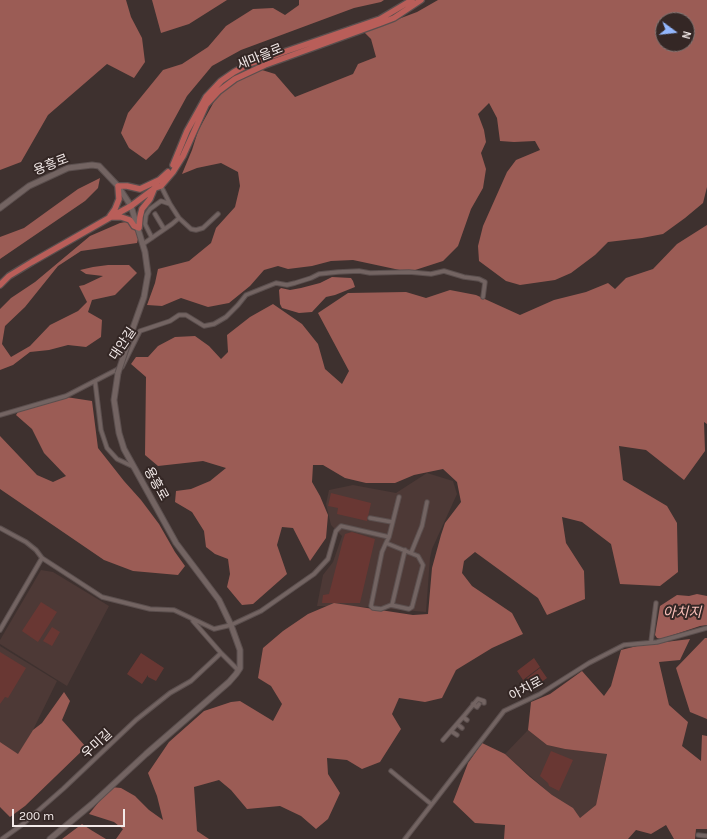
<!DOCTYPE html>
<meta charset="utf-8">
<style>
body{margin:0}
#map{position:relative;width:707px;height:839px;overflow:hidden;background:#3e312f;font-family:Karla,sans-serif}
canvas{display:block}
.north{position:absolute;left:655px;top:12px;width:40px;height:40px;box-sizing:border-box;background:#342725;border:1px solid #807573;border-radius:50%;rotate:105deg;font-size:11px;font-weight:700;line-height:16px;text-align:center;color:#f3eae9}
.north::after{content:'';display:block;margin:auto;width:14px;height:18px;background:#94b7fd;clip-path:polygon(50% 0,100% 100%,50% 72%,0 100%)}
.scale{position:absolute;left:12px;top:809px;width:113px;height:18px;box-sizing:border-box;border:2px solid #f3eae9;border-top:0;padding-left:5px;font-size:12px;line-height:14px;white-space:nowrap;color:#f3eae9;-webkit-text-stroke:3px #342725;paint-order:stroke}
</style>
<div id="map">
<canvas width="707" height="839"></canvas>
<div class="north">N</div>
<div class="scale">200 m</div>
</div>
<script>
const c = document.querySelector('canvas').getContext('2d');
c.lineJoin = 'round';
function paint(path, color) { c.fillStyle = color; c.fill(path, 'evenodd'); }
const toPath = rows => new Path2D(rows.map(r => 'M' + r).join(''));
function trace(path, color, width, dash) { c.strokeStyle = color; c.lineWidth = width; c.lineCap = dash ? 'butt' : 'round'; c.setLineDash(dash || []); c.stroke(path); }
function label(font, color, halo, rows, align = 'center') {
  c.font = font + ' Karla,"Noto Sans KR",sans-serif'; c.lineWidth = 4; c.setLineDash([]); c.textBaseline = 'middle'; c.strokeStyle = halo; c.fillStyle = color; for (const [text, x, y, turn = 0] of rows) {
    c.save(); c.translate(x, y); c.rotate((+turn || 0) * Math.PI / 180); c.textAlign = isNaN(turn) ? turn : align; if (halo) c.strokeText(text, 0, 0); c.fillText(text, 0, 0); c.restore();
  }
}
const built = toPath([
 [427,473,453,481,457,494,432,549,430,558,426,612,368,607,317,606,323,575,333,562,342,536,331,525,326,504,329,490,353,485,396,493],
 [41,570,53,572,109,606,67,686,0,644,0,640],
 [0,646,57,681,33,730,18,755,0,742],
 [528,730,547,745,565,749,607,753,596,805,579,819,505,754]
]);
const green = toPath([
 [331,493,371,503,367,521,337,514,338,508,328,506],
 [352,532,375,539,360,603,322,603,323,595,329,594,343,540,345,534],
 [41,602,57,612,38,642,22,631],
 [52,627,60,632,52,646,43,641],
 [0,652,26,668,8,698,5,697,0,704],
 [141,653,164,668,156,681,148,677,148,675,142,684,127,674],
 [534,658,540,667,523,680,517,671],
 [540,668,547,678,529,691,523,681],
 [551,751,573,760,559,791,549,786,548,783,540,776]
]);
const forest = toPath([
 [0,0,126,0,131,17,142,38,145,62,134,78,107,64,48,115,21,162,0,170],
 [152,0,227,0,189,24,161,33],
 [299,0,384,0,381,2,354,8,241,50,212,66,187,96,158,149,146,160,129,148,121,133,128,113,163,70,182,64,208,47,226,26,253,9,273,8,285,15,299,5],
 [438,0,707,0,707,187,703,203,685,218,663,234,642,238,608,242,595,255,571,273,555,280,520,285,506,281,479,261,478,246,483,226,507,172,516,160,540,150,535,141,514,142,500,141,497,118,489,103,478,114,484,130,486,142,481,153,486,169,483,188,471,209,458,246,443,261,409,272,353,260,331,261,312,266,288,269,278,266,264,270,250,286,229,303,208,307,181,298,162,306,147,305,155,283,158,269,189,261,211,243,216,228,235,207,240,186,238,172,221,163,197,168,182,174,192,150,198,131,216,98,231,83,237,80,262,70,275,74,295,97,353,74,358,64,376,57,371,39,364,32,417,12],
 [663,20,687,20,687,44,663,44],
 [100,178,98,188,85,201,0,259,0,237,24,228,78,189],
 [136,220,140,231,137,243,81,251,58,266,25,307,5,326,2,344,11,357,30,346,50,325,78,311,87,302,79,286,84,285,103,276,86,274,80,270,93,267,108,265,129,265,137,273,115,295,92,300,88,312,102,320,101,337,86,347,68,345,49,350,30,352,13,365,0,370,0,309,11,298,35,282,90,236,120,223],
 [707,225,707,424,704,422,705,451,684,480,646,450,619,446,623,480,667,506,677,523,678,572,660,586,620,584,611,544,582,522,562,517,566,543,584,571,585,599,547,615,538,598,475,552,464,561,462,573,472,586,512,613,523,634,492,648,456,670,442,698,425,702,399,698,392,714,401,729,380,762,362,769,347,760,327,758,328,774,340,793,328,819,316,829,301,816,280,806,247,809,231,790,219,780,194,787,197,831,209,839,116,839,123,829,114,822,89,814,111,787,121,788,135,796,149,810,163,820,157,796,148,773,169,742,204,711,231,702,240,701,273,721,282,704,271,686,258,678,263,648,283,631,308,614,334,603,413,615,428,614,432,568,441,535,445,523,461,502,457,482,443,469,414,475,395,483,366,483,345,478,323,465,313,465,312,482,320,496,328,515,326,538,310,561,293,528,282,527,277,545,287,574,253,604,242,605,227,587,230,574,228,559,215,554,206,547,204,531,192,512,175,502,176,491,191,489,210,481,226,468,203,461,158,466,145,455,146,377,131,364,136,357,148,357,158,346,175,337,195,336,209,346,221,359,228,352,227,335,250,317,273,304,302,324,318,344,325,369,342,384,349,371,318,313,348,293,406,292,426,298,450,290,476,295,520,315,554,300,586,292,608,283,615,289,626,278,653,269,677,244],
 [66,397,92,401,98,448,124,481,141,500,159,524,175,552,185,566,178,575,133,571,104,560,0,489,0,436,37,475,53,482,66,476,44,453,32,429,16,415,18,412],
 [705,638,707,638,707,719,690,712,676,668],
 [690,639,680,660,659,662,669,705,688,722,682,746,701,761,702,735,707,736,707,829,696,829,695,839,674,839,666,825,651,834,636,830,628,839,504,839,505,825,475,823,453,802,468,763,482,743,505,754,530,777,552,795,573,808,580,818,596,805,607,754,565,749,547,745,528,730,531,702,550,694,582,671,604,696,611,686,621,650,641,645],
 [64,692,70,701,62,720,86,747,25,806,10,817,0,807,0,742,18,754,33,730,42,723],
 [82,824,91,830,106,839,62,839]
]);
const water = toPath([
 [332,277,351,278,353,281,355,287,335,295,326,297,312,312,299,313,282,308,280,304,279,290,281,288,290,290,301,288,320,283],
 [697,594,707,596,707,625,700,626,661,639,657,638,655,635,660,606,677,595,689,596]
]);
const street = toPath([
 [161,186,170,204],
 [155,214,164,229],
 [179,218,191,229,196,230,203,228,218,214],
 [143,244,172,224,179,218,170,204,161,201,150,209,146,215,145,224,152,238],
 [95,381,101,430,107,448,117,459,134,467],
 [0,415,66,396,122,367,140,331,170,321,179,315,186,315,204,326,214,324,226,317,238,305,246,295,276,283,287,285,295,283,311,278,319,274,338,272,359,271,370,273,409,272,431,274,444,271,464,277,479,279,485,282,483,297],
 [370,518,392,522],
 [0,528,26,542,36,550,42,558,102,597,150,609,174,610,214,629,231,625,261,611,314,574,328,559,336,531,341,526,389,537],
 [386,543,418,556,423,565,412,607,409,609,391,605,381,609,373,608,371,606,382,552,386,543,389,537,399,497],
 [411,553,422,526,427,502],
 [392,605,405,550],
 [193,621,221,653,238,670],
 [0,630,42,558],
 [651,642,656,603],
 [473,704,477,707,479,704],
 [463,717,478,699,484,701,484,703],
 [457,724,462,728],
 [451,731,457,735],
 [443,740,463,717,467,720],
 [391,771,431,804],
 [698,835,707,836],
 [2,839,23,824,63,789,136,720,170,693,191,681,221,653],
 [405,839,504,711,540,694,589,663,624,645,657,642,707,628]
]);
const secondary = toPath([
 [0,208,29,186,68,168,92,165,99,166,118,186,131,206,145,252,148,274,144,297,133,328],
 [50,839,92,804,146,754,229,682,236,674,240,668,240,650,231,625,219,600,176,543,124,449,119,433,114,400,118,373]
]);
const primary = toPath([
 [173,165,187,131,206,97,221,81,234,72,249,64,380,19,412,0],
 [110,216,115,209,119,199,118,186,127,186,140,189,159,180],
 [113,217,121,217,130,220,134,226,139,228,140,217,142,209,150,199,157,182,168,172],
 [0,285,9,276,32,262,109,218,131,206,155,188,161,186,173,172,183,156,206,105,219,91,235,79,265,65,381,23,394,18,421,0]
]);
const secondaryBridge = toPath([
 [118,373,133,328]
]);
const streetNames = [
 ["새마을로",260,57,-22],
 ["용흥로",51,165,-21],
 ["대안길",123,344,-56],
 ["용흥로",156,484,61],
 ["아치로",526,689,-28],
 ["우미길",97,744,-43]
];
const waterNames = [
 ["아치지",682,613]
];
paint(built, '#4d3936');
paint(green, '#693733');
paint(forest, '#9b5c55');
paint(water, '#9d5d57');
trace(street, '#5b4f4e', 5.5);
trace(secondary, '#5b4f4e', 7);
trace(primary, '#5b4f4e', 8);
trace(street, '#736462', 3.5);
trace(secondary, '#736462', 5);
trace(primary, '#b95e59', 5.5);
trace(secondaryBridge, '#5b4f4e', 7, []);
trace(secondaryBridge, '#736462', 5);
label('13px', '#f3eae9', '#342725', streetNames);
label('italic 14px', '#fabfb8', '#342725', waterNames);
</script>
